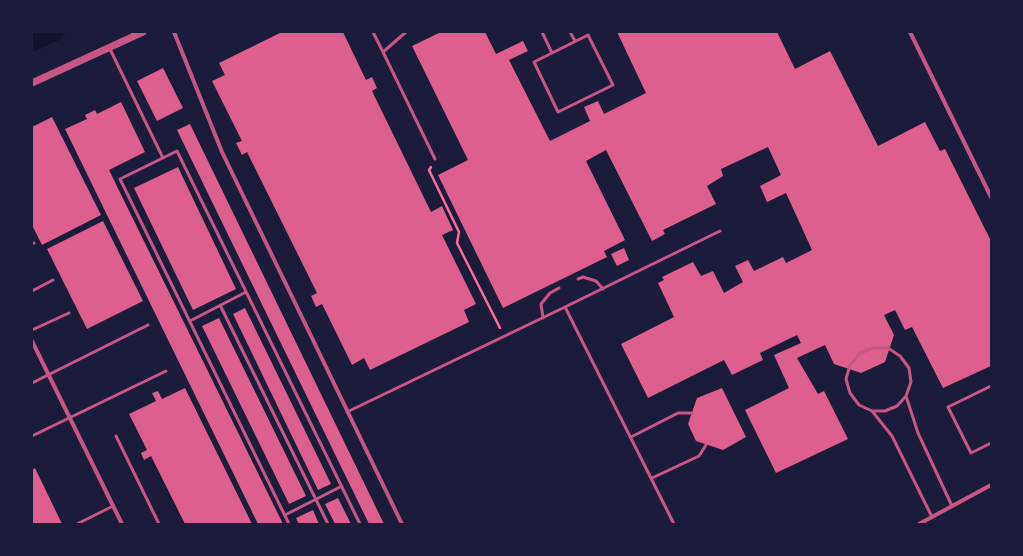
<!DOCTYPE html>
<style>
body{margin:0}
#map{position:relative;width:1023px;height:556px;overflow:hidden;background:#1b1b3a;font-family:"Source Serif 4",serif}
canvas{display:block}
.frame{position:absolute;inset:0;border:33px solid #1b1b3a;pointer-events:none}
</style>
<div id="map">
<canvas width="1023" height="556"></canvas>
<div class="frame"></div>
</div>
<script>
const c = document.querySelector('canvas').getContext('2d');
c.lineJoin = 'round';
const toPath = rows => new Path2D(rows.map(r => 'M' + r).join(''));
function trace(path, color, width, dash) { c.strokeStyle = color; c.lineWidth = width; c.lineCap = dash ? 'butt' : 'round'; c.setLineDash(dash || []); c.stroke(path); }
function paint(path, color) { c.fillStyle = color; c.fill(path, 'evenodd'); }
const canal = toPath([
 [32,43,56,32]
]);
const building = toPath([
 [282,32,343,32,366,80,372,77,377,88,372,91,431,212,442,206,453,230,442,235,476,304,464,310,469,322,370,370,364,358,352,365,322,304,316,307,311,296,317,293,247,152,242,155,236,143,242,141,212,81,225,75,219,63],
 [441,32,485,32,496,54,523,41,528,51,509,60,550,141,590,121,584,107,598,101,604,114,646,93,617,32,777,32,795,69,830,51,878,146,925,122,940,151,945,149,991,241,991,366,943,388,912,327,905,330,895,310,884,315,894,335,885,362,861,373,834,364,825,345,797,358,818,394,824,391,848,439,776,473,745,410,789,388,774,355,801,343,797,335,760,353,763,360,732,375,724,360,648,398,621,344,674,317,658,283,664,280,662,277,693,262,701,276,713,271,724,293,743,282,735,266,748,260,754,271,783,257,786,263,812,250,786,193,767,202,760,186,781,175,768,147,721,169,723,176,707,186,716,204,663,230,665,234,652,241,606,150,586,161,625,240,604,251,607,257,503,308,438,175,468,160,412,46],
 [163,68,183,108,157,121,137,81],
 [121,102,145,152,109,170,283,524,258,524,65,129,87,119,85,115,95,110,97,114],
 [52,117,101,215,42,245,32,225,32,127],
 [190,124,384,524,369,524,177,130],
 [178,167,236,289,193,310,134,188],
 [103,221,143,301,87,329,47,249],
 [624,248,629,260,617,266,611,254],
 [245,308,331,484,318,490,233,314],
 [219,318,306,496,289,504,202,326],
 [185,388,252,524,185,524,151,456,144,460,141,453,147,450,129,414,156,401,152,393,158,391,162,399],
 [722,388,746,437,723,450,696,441,688,424,697,398],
 [35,468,62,524,32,524,32,470],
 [338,498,351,524,335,524,325,504],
 [313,510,319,524,299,524,296,518]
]);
const path = toPath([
 [431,167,429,170,459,232,457,243,500,328]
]);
const service = toPath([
 [373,32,383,52],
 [406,32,383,52,435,159],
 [542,32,552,53],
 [570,32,575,41],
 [588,35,613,85,558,112,534,62,588,35],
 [109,47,163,158],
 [32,244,34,243],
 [578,279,583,277,596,281,603,289],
 [32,291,53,280],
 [220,305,328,524],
 [565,307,720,231],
 [543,318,541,304,550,293,559,288],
 [190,321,246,292],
 [32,330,69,313],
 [32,383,148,325],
 [991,386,948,407,971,453,991,443],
 [906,396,918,433,952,506],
 [872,411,885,411,897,406,906,396,911,382,909,368,900,356,888,348,873,348,860,353,850,365,846,379,850,393,859,405,872,411,892,436,932,517],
 [347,412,565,307,674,524],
 [32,436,166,371],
 [116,436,159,524],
 [631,437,678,413,692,413],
 [652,478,699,456,706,445],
 [285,515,342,486],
 [77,524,113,506],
 [289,524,120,179,177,151,360,524]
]);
const minor = toPath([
 [174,32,222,152,402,524],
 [910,32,991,197],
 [32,341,122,524],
 [919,524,991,485]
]);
const tertiary = toPath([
 [32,83,143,32]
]);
trace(canal, '#12122b', 17);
paint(building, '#dd5f8e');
trace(path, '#ff6b9d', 2.5);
trace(service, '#c65784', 3);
trace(minor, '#c65784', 4);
trace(tertiary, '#c65784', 7);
</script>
